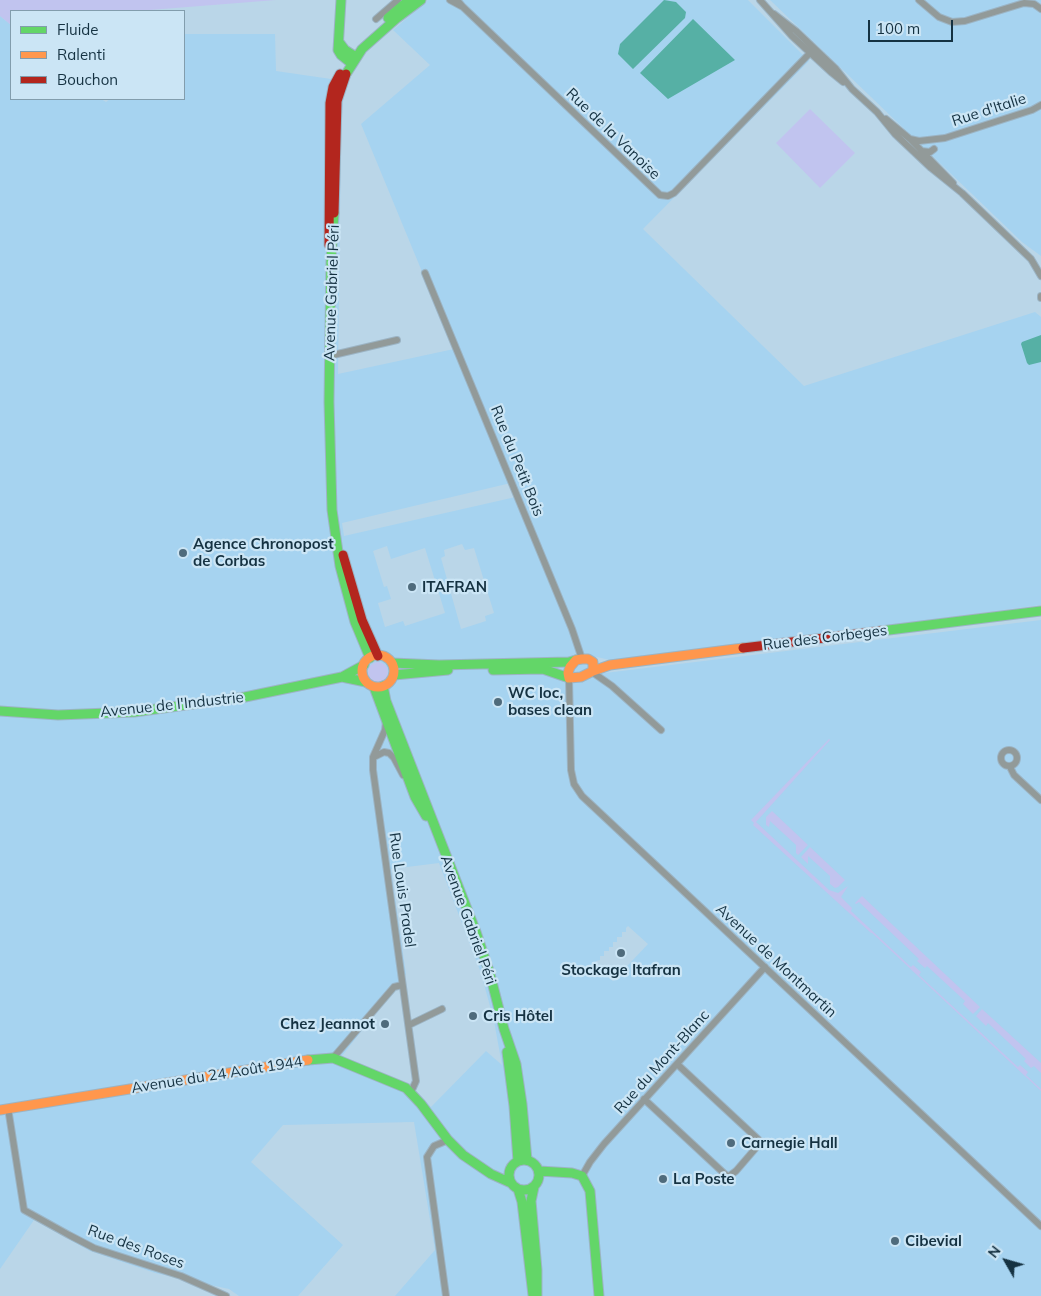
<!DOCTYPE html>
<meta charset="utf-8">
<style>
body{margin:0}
#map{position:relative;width:1041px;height:1296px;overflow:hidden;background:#bad6e8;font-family:Mulish,sans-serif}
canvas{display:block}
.legend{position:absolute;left:10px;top:10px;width:175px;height:90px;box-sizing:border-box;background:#cbe5f5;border:1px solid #829dad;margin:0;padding:6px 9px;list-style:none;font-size:15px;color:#153242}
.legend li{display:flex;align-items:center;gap:10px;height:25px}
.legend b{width:25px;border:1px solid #829dad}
.north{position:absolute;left:981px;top:1236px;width:50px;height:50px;-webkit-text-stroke:4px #cbe5f5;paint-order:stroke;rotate:308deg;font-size:14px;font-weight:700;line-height:20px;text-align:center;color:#153242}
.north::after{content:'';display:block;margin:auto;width:18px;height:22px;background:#153242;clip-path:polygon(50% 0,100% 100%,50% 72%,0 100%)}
.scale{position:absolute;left:868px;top:20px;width:85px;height:22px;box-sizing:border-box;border:2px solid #153242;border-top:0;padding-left:6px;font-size:15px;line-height:18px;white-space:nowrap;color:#153242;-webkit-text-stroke:4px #cbe5f5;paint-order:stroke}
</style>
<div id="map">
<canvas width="1041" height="1296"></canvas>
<ul class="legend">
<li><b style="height:6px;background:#63d668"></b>Fluide</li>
<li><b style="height:6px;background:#ff974d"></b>Ralenti</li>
<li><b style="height:6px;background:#b3261e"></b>Bouchon</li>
</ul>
<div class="north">N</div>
<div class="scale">100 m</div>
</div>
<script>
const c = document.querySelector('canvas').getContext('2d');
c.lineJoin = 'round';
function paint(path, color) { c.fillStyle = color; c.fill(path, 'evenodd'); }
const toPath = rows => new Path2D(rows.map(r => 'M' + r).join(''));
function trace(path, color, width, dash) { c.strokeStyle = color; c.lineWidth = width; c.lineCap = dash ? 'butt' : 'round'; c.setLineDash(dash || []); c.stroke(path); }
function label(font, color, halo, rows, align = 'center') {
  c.font = font + ' Mulish,sans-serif'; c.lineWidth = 4.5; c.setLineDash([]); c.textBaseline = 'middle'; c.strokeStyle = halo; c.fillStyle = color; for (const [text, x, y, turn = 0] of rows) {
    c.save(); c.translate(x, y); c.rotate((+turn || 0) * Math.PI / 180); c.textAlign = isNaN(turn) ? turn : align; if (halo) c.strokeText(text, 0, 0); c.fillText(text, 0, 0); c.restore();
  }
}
const built = toPath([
 [428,0,748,0,809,61,643,229,804,386,1035,312,1041,317,1041,605,615,661,588,655,605,673,1041,620,1041,1296,395,1296,435,1250,414,1122,283,1125,251,1162,343,1245,298,1296,239,1296,229,1289,155,1273,90,1251,34,1220,0,1269,0,16,11,25,11,99,101,99,106,102,110,99,184,99,184,34,275,34,276,71,331,79,347,84,343,101,341,135,338,374,454,349,361,124,430,65,393,30],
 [515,482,520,496,344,536,342,523],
 [462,544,465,550,474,548,494,613,485,616,486,621,461,629,441,558,445,556,444,550],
 [387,546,391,559,425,548,445,613,405,626,403,621,385,627,378,603,391,599,387,586,384,587,373,551],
 [439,863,481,973,494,1021,502,1065,486,1051,431,1107,422,1097,407,1084,342,1056,406,974,391,869],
 [628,926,648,944,613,981,595,966,596,961,600,960,600,956,604,956,604,951,609,951,609,947,613,947,613,942,617,942,617,937,622,937,622,932,626,932,626,928],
 [770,0,1041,0,1041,256,1022,242]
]);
const green = toPath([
 [0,0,276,0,137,11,11,11,11,25,0,16],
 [810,109,855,153,820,188,776,143],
 '368 672a10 10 0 1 1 20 0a10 10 0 1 1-20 0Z',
 [829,739,830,740,756,822,829,890,838,893,848,886,841,897,852,908,851,911,911,967,913,965,921,972,919,975,1018,1067,1020,1065,1028,1072,1026,1075,1041,1089,1041,1091,872,933,871,933,753,825,754,823,751,820],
 [772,811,808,845,798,855,796,853,796,845,770,821,769,827,766,825,766,817],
 [810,847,845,880,838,887,835,888,830,884,830,876,808,856,808,864,801,857],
 [862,896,980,1007,973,1014,963,1004,965,1001,927,966,925,968,917,961,919,959,859,902,856,904,855,903],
 [982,1009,1041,1063,1041,1073,1034,1066,1031,1068,1024,1061,1026,1059,988,1023,986,1026,976,1016]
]);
const water = toPath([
 [664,0,676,2,686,12,685,18,633,69,618,54,620,44],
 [693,19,735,60,668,99,640,73],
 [1041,335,1041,362,1029,365,1027,363,1021,344,1022,342]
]);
const street = toPath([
 [450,0,463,7,457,0],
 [760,0,792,36,832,73,843,82],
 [919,0,939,17,952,22,965,21,1024,3,1034,4,1041,9],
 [463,7,660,195,668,196,674,193,810,53],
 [774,14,796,31,836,69,852,89,877,112,895,134,931,168,962,193,1031,259,1041,276],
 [376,19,398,0],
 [886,119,910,139,953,183],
 [910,139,919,141,945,138,1032,110,1041,105],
 [921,151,930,152,934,149],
 [425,273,572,629,582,659],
 [1041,296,1041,298],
 [329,356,397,340],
 [592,672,612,686,661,730],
 [569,679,571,770,574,784,582,796,1041,1226],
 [386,722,385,730,373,757,373,770,416,1081,411,1092],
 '1001 758a8 8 0 1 1 16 0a8 8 0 1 1-16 0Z',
 [374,757,384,752,389,753,394,758,403,775],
 [1010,767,1014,775,1041,800],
 [409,1025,442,1009],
 [333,1058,394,987,402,985],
 [644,1099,728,1177,736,1171,761,1142,677,1064],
 [8,1108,24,1210,69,1235,94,1248,181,1276,226,1296],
 [582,1176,590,1162,604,1144,765,967],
 [446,1296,427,1157,434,1146,448,1140]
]);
const fast = toPath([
 [341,0,338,50,341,55,351,63],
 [388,18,409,0],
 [339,42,345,50,356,57],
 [346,74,362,49,397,18,421,0],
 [334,213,331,260,329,402,332,510,340,566,355,622,370,658],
 [881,631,1041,611],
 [392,663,439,665,569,662,576,660],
 [493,670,543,669,569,678],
 [394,675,448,670],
 [342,677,366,682],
 [383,686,386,701,476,932,490,974,504,1029,516,1064,522,1104,527,1160],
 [374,687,415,797,426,816],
 [0,711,58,715,134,712,245,697,342,677,364,665],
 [507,1052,514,1106,518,1161],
 [308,1060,333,1058,406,1088,421,1104,448,1140,463,1155,491,1174,511,1183],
 '509 1175a15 15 0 1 1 30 0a15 15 0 1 1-30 0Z',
 [539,1171,572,1173,582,1176,590,1191,599,1296],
 [534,1187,531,1201,537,1270,537,1296],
 [518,1189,522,1202,533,1295]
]);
const slow = toPath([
 '362 671a16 16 0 1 1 32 0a16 16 0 1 1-32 0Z',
 [582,659,588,659,593,662,593,671,581,677,569,678,568,673,570,667,576,660,582,659],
 [593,671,610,665,743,648],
 [0,1110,308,1060]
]);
const jam = toPath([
 [334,213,337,101,346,74],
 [329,245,330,103,333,87,340,74],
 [343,555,362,620,378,656],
 [743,648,881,631]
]);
const markers = [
 [183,553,5,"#4f6b7c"],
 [412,587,5,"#4f6b7c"],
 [498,702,5,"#4f6b7c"],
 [621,953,5,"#4f6b7c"],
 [473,1016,5,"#4f6b7c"],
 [385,1024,5,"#4f6b7c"],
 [731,1143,5,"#4f6b7c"],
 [663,1179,5,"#4f6b7c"],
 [895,1241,5,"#4f6b7c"]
];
const streetNames = [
 ["Rue d'Italie",989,110,-18],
 ["Rue de la Vanoise",613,134,44],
 ["Avenue Gabriel Péri",332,293,-88],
 ["Rue du Petit Bois",517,461,68],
 ["Rue des Corbeges",825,638,-7],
 ["Avenue de l'Industrie",172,705,-6],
 ["Rue Louis Pradel",402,890,82],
 ["Avenue Gabriel Péri",468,920,70],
 ["Avenue de Montmartin",776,961,43],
 ["Rue du Mont-Blanc",662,1062,-48],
 ["Avenue du 24 Août 1944",217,1075,-9],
 ["Rue des Roses",136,1247,20]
];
const poiNames = [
 ["Agence Chronopost",193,544],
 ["de Corbas",193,561],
 ["ITAFRAN",422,587],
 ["WC loc,",508,693],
 ["bases clean",508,710],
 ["Stockage Itafran",621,970,"center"],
 ["Cris Hôtel",483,1016],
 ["Chez Jeannot",375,1024,"right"],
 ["Carnegie Hall",741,1143],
 ["La Poste",673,1179],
 ["Cibevial",905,1241]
];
paint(built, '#a6d3f0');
paint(green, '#c1c4ef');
paint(water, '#56b0a5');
trace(street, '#9cb4c4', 8);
trace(fast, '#9cb4c4', 11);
trace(slow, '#9cb4c4', 11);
trace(jam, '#9cb4c4', 11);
trace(street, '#929a99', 6);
trace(fast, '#63d668', 9);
trace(slow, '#ff974d', 9);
trace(jam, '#b3261e', 9);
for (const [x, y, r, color] of markers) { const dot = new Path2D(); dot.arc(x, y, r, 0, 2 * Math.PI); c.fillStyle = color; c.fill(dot); trace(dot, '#cbe5f5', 2); }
label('15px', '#153242', '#cbe5f5', streetNames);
label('bold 15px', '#153242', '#cbe5f5', poiNames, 'left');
</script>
